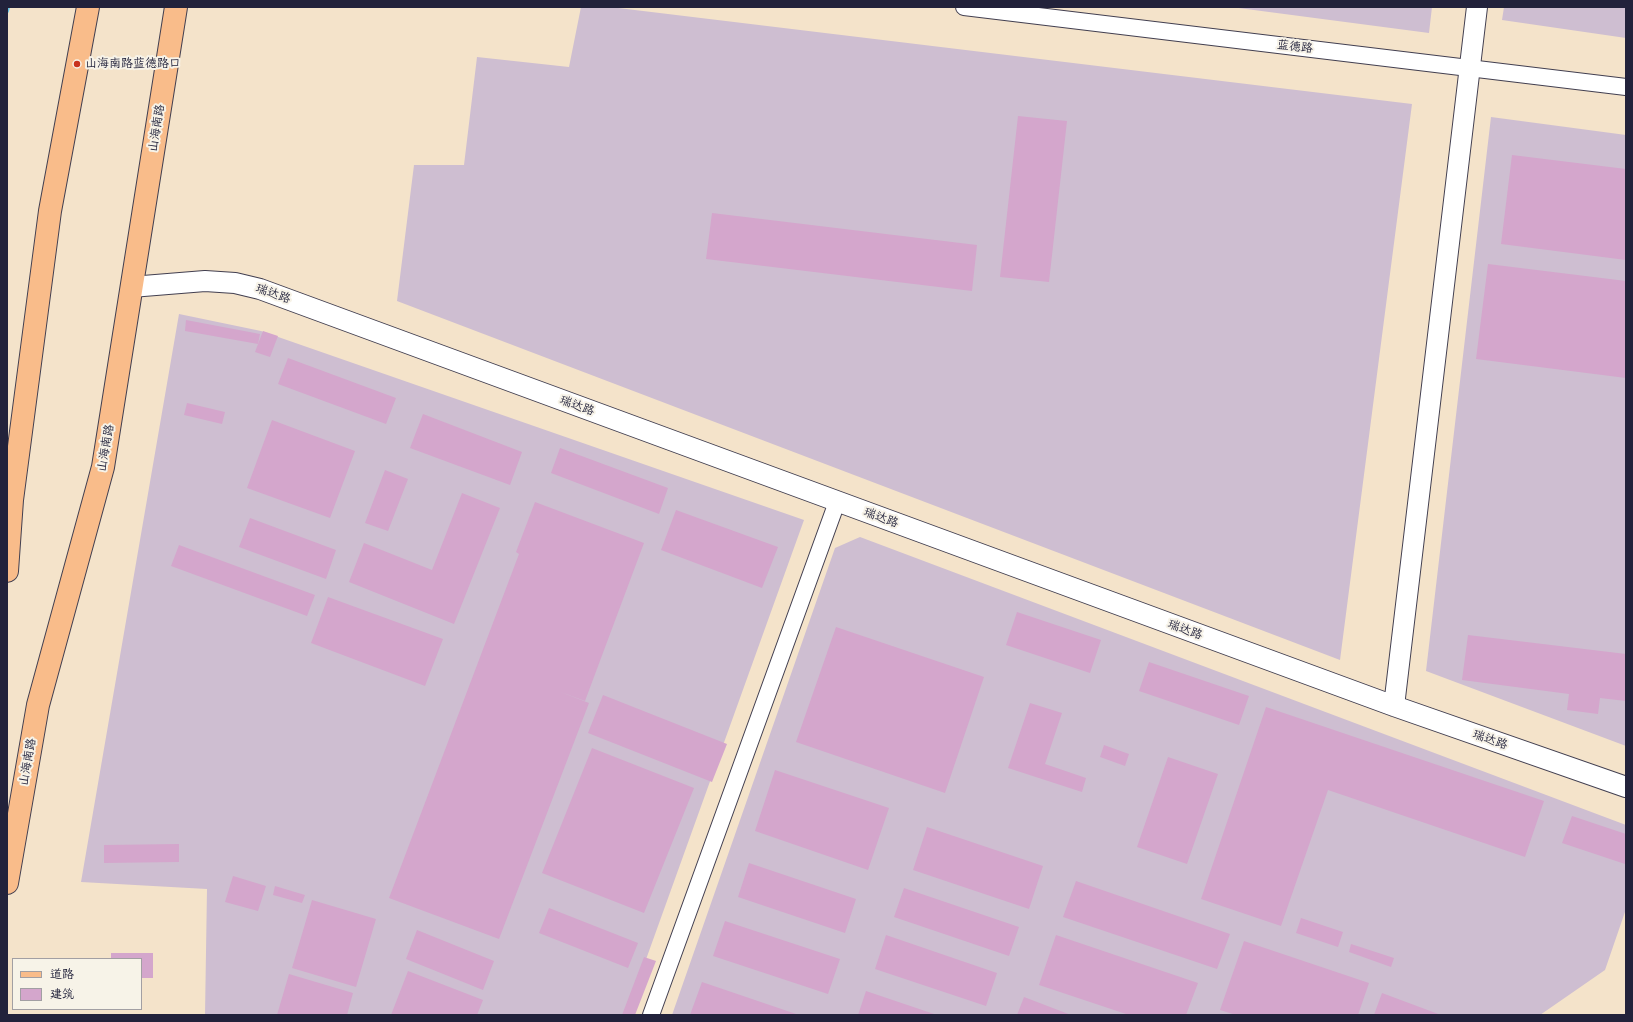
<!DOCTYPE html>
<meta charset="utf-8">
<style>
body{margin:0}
#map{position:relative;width:1633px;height:1022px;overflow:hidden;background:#f4e3ca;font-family:"Shantell Sans","LXGW WenKai TC",sans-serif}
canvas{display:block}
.frame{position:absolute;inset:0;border:8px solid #22223b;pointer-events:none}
.legend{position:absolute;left:12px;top:958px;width:130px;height:52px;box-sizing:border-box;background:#f7f3e8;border:1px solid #a29fa3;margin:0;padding:5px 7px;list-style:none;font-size:12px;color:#22223b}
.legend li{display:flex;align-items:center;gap:8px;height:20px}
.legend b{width:20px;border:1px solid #a29fa3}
</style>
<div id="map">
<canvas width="1633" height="1022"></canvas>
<div class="frame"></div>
<ul class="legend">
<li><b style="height:5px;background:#f9bc8a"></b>道路</li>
<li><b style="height:11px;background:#d4a6cc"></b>建筑</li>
</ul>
</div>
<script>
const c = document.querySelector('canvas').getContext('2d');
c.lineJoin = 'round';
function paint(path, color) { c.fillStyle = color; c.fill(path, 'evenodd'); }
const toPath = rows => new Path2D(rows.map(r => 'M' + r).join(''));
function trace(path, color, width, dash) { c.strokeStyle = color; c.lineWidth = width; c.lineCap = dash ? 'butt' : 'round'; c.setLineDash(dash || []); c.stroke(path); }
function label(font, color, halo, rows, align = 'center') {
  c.font = font + ' "Shantell Sans","LXGW WenKai TC",sans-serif'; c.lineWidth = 4; c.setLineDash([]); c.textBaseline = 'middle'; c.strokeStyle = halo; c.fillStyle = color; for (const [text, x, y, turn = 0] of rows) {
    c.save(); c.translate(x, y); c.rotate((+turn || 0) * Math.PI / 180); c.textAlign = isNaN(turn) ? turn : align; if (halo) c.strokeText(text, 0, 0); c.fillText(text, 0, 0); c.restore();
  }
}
const industrial = toPath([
 [581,7,610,7,1412,104,1340,660,397,301,414,165,464,165,477,57,569,67],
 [1231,7,1432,7,1429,33],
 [1504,7,1626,7,1626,38,1502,20],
 [1491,117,1626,135,1626,746,1426,671],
 [179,314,261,331,804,520,626,1015,205,1015,207,889,81,882],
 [860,537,1626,825,1626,909,1605,970,1540,1015,672,1015,835,548]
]);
const stream = toPath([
 [7,11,8,7]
]);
const building = toPath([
 [1018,116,1067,121,1049,282,1000,277],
 [1512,155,1626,169,1626,260,1501,244],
 [712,213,977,245,972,291,706,259],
 [1488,264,1626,281,1626,378,1476,359],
 [186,320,260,334,258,344,185,331],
 [263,331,278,336,270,357,255,352],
 [288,358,396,398,386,424,278,384],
 [187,403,225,412,222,424,184,415],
 [423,414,522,452,510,485,410,448],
 [272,420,355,451,330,518,247,488],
 [560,448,668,488,659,514,551,473],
 [385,470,408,479,388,531,365,523],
 [462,493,500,508,454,624,349,582,364,543,432,570],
 [535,502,644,543,585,701,558,691,589,703,499,939,389,898,519,554,516,552],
 [676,510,778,547,762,588,661,550],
 [250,518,336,550,326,579,239,547],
 [179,545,315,595,307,616,171,566],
 [328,597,443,639,425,686,311,643],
 [1017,612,1101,640,1090,673,1006,645],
 [836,627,984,677,945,793,796,742],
 [1468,635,1626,654,1626,701,1600,698,1598,714,1567,710,1569,694,1462,680],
 [1149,662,1249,696,1239,725,1139,691],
 [603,695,727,744,712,782,588,733],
 [1030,703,1062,713,1045,764,1086,778,1082,792,1008,768],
 [1266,707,1544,801,1525,857,1328,790,1281,926,1201,899],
 [1104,745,1129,754,1125,766,1100,757],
 [592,748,694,788,644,913,542,873],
 [1168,757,1218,774,1187,864,1137,847],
 [775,770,889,808,868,870,755,831],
 [1572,816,1626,834,1625,864,1562,843],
 [927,827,1043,866,1029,909,913,870],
 [179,844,179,862,104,863,104,845],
 [749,863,856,899,845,933,738,897],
 [233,876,266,886,258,911,225,902],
 [1076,881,1230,934,1217,969,1063,917],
 [275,886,305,895,302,903,273,895],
 [904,888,1019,927,1009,956,894,917],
 [312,900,376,919,356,987,292,968],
 [549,908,638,943,628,968,539,933],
 [1301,918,1343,932,1338,947,1296,933],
 [725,921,840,959,828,994,713,956],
 [417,930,494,961,483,990,406,959],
 [886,935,997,973,986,1006,875,969],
 [1056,935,1198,983,1186,1015,1129,1015,1039,985],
 [1244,941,1369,983,1358,1015,1236,1015,1220,1010],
 [1351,944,1394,958,1391,967,1349,952],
 [111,953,153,953,153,978,141,978,141,959,111,959],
 [644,957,656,961,635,1015,622,1015],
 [408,971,483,1000,477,1015,391,1015],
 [289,974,353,993,347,1015,277,1015],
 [702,982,799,1015,690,1015],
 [866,991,937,1015,858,1015],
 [1382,993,1441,1015,1374,1015],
 [1024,997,1071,1015,1017,1015]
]);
const minor = toPath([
 [964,7,1626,87],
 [651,1015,837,502]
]);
const tertiary = toPath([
 [131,287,205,281,235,283,260,289,1394,706,1626,787],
 [1394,706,1477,7]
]);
const primary = toPath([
 [7,571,12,500,50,211,88,7],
 [7,883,38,705,103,467,176,7]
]);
const markers = [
 [77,64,4,"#c8321e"]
];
const streetNames = [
 ["蓝德路",1295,47,7],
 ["山海南路",157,128,-81],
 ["瑞达路",273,294,19],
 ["瑞达路",577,406,20],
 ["山海南路",106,448,-80],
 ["瑞达路",881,518,20],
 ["瑞达路",1185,630,20],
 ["瑞达路",1490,740,19],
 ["山海南路",28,762,-80]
];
const poiNames = [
 ["山海南路蓝德路口",85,64]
];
paint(industrial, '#cebed1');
trace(stream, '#63c2e2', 4);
paint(building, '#d4a6cc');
trace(minor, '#423f50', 18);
trace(tertiary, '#423f50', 22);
trace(primary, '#423f50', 24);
trace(minor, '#fff', 16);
trace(tertiary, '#fff', 20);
trace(primary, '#f9bc8a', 22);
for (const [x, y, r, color] of markers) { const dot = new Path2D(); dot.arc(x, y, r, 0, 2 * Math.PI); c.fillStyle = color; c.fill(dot); trace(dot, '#f7f3e8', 1.5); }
label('12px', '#22223b', '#f7f3e8', streetNames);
label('12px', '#22223b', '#f7f3e8', poiNames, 'left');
</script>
